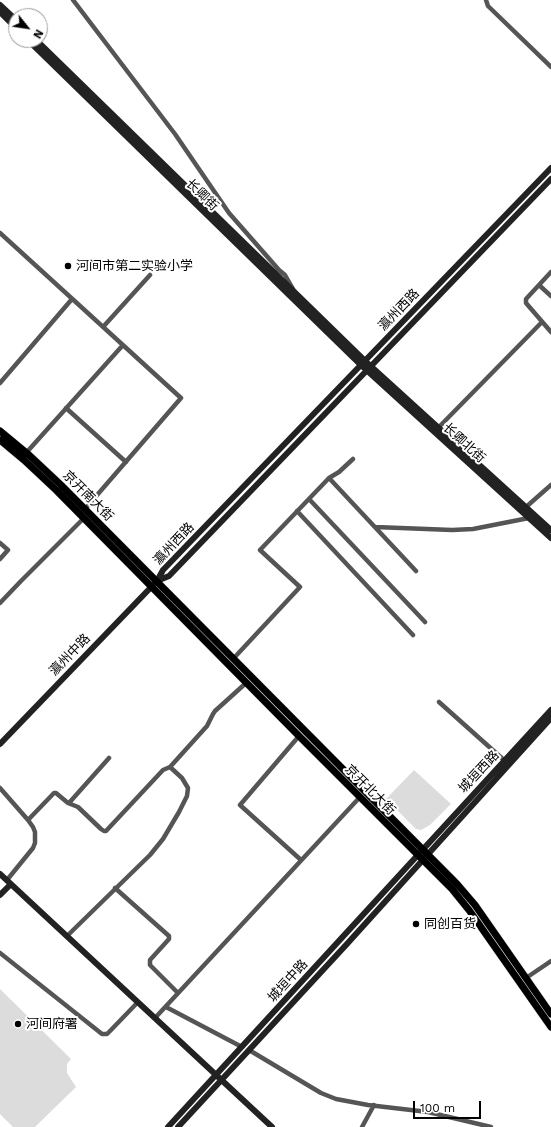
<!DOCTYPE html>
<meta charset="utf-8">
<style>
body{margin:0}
#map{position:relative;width:551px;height:1127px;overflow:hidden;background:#fff;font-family:"Work Sans",sans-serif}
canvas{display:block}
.north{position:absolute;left:8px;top:8px;width:40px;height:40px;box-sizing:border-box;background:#fff;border:1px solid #999;border-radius:50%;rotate:120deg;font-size:11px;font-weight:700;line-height:16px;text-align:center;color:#000}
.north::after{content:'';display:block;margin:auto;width:14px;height:18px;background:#000;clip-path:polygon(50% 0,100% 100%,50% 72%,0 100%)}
.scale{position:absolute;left:413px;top:1101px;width:68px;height:18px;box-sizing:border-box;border:2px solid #000;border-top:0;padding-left:5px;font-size:12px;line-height:14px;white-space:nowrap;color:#000;-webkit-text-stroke:3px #fff;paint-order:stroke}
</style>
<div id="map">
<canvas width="551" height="1127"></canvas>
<div class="north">N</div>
<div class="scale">100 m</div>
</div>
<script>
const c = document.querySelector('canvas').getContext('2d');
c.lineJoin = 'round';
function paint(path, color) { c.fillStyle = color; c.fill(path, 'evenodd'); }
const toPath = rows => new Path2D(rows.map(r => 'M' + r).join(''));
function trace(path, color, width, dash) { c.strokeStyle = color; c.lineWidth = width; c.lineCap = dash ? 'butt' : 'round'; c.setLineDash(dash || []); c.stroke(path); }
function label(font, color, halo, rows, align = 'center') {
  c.font = font + ' "Work Sans","Noto Sans SC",sans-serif'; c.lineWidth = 4; c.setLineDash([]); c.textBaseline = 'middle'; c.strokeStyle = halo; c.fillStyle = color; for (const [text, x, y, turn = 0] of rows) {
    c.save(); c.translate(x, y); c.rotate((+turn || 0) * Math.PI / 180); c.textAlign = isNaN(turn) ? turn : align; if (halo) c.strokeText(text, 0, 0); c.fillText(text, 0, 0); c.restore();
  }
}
const green = toPath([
 [414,770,451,804,430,825,421,830,416,829,386,799],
 [0,989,71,1059,67,1064,67,1073,76,1087,35,1127,13,1127,0,1114]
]);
const street = toPath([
 [73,0,175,134,229,213,279,270,285,275,293,289],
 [486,0,488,6,551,67],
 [0,233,181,398,85,509],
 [551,272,526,299,526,303,551,332],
 [539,285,551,296],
 [103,327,150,275],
 [0,383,72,299],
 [66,408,126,462],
 [438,428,542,322],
 [26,453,123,345],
 [329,478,416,571],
 [309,499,425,622],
 [526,507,551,485],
 [297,511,413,635],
 [375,527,452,530,473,529,529,518],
 [0,543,8,550,0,559],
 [0,603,21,581,84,518],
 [233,659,300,587,260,550,329,478,339,472,353,459],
 [439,702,505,761],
 [299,736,240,805,301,860],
 [0,788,28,820,33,827,35,832,35,843,33,848,7,880],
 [69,803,109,758],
 [28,820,54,793,56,793,68,803,78,807,101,829,104,831,106,831,163,770,170,767],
 [115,888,169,936,169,939,150,960,150,965,178,993],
 [67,936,150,855,163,839,179,812,187,796,188,788,182,778,170,767,207,726,213,714,215,711,246,683],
 [0,953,102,1034,107,1034,111,1030,138,1002],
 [526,978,551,961],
 [166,1007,242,1047],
 [155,1018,360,797],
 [249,1050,321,1093,336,1099,368,1105,428,1112,491,1127],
 [362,1127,374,1105]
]);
const secondary = toPath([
 [0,5,16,20],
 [0,12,16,28],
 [28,40,361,365,551,538],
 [36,40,365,361,551,530],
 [157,581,169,576,551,179],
 [0,744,157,581,163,570,551,168],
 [0,874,272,1127],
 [0,895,11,884],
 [168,1127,551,710],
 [178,1127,346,945,551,718]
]);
const primary = toPath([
 [0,431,29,455,61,485,457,884,475,905,551,1014],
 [0,440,24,460,56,490,299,736,452,889,469,910,551,1027]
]);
const markers = [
 [68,266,4,"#000"],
 [416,924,4,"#000"],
 [18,1024,4,"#000"]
];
const streetNames = [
 ["长卿街",202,195,44],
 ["瀛州西路",399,310,-46],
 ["长卿北街",464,443,42],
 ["京开南大街",88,496,45],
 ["瀛州西路",174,544,-47],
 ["瀛州中路",70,655,-46],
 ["城垣西路",479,772,-47],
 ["京开北大街",370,790,45],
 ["城垣中路",288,981,-48]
];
const poiNames = [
 ["河间市第二实验小学",76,266],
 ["同创百货",424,924],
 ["河间府署",26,1024]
];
paint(green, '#dcdcdc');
trace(primary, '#dbdbdb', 8);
trace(street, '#555', 4.5);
trace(secondary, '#222', 6);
trace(primary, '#000', 7);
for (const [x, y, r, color] of markers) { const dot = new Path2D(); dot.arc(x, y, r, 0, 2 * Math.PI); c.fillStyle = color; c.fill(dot); trace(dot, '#fff', 1.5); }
label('13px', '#000', '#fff', streetNames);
label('13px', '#000', '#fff', poiNames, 'left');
</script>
